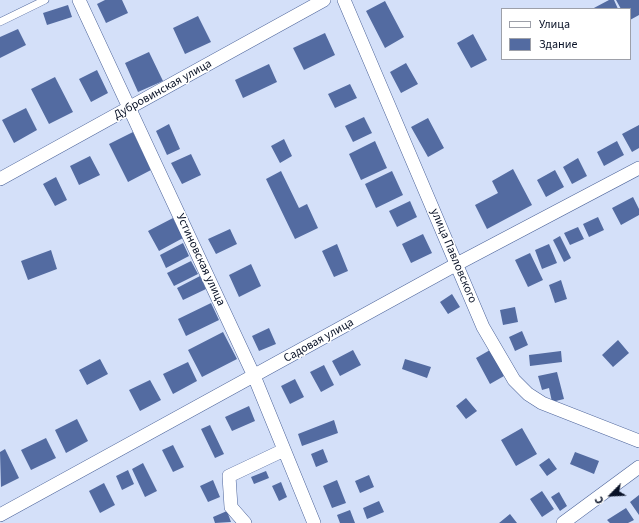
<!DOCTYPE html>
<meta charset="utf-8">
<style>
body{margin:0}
#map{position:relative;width:639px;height:523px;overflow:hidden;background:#d4e0f9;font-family:"Source Sans 3",sans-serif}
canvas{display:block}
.legend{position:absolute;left:501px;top:8px;width:130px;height:52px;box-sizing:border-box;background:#fff;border:1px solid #9da0a9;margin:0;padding:5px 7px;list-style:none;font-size:12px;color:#091227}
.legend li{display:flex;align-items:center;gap:8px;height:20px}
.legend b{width:20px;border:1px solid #9da0a9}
.north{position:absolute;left:591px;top:475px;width:40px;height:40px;-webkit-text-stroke:3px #fff;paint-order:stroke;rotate:246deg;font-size:11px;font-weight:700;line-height:16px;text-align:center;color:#091227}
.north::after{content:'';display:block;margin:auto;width:14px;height:18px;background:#091227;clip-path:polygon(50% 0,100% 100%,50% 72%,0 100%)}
</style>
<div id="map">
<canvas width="639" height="523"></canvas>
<ul class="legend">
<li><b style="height:5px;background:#fff"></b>Улица</li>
<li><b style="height:11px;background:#536ba1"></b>Здание</li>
</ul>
<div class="north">С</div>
</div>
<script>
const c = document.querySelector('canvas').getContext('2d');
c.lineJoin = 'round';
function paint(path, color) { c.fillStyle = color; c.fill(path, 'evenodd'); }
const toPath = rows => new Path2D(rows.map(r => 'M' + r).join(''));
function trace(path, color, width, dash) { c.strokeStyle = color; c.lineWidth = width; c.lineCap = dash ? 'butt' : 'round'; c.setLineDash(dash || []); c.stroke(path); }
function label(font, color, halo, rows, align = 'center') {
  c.font = font + ' "Source Sans 3",sans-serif'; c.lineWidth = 3; c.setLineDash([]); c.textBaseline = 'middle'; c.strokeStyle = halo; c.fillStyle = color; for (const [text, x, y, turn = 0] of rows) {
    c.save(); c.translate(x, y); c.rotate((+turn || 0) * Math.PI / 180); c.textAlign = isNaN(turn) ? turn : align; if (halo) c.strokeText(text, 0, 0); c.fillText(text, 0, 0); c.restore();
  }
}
const building = toPath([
 [105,0,122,0,128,13,106,23,97,4],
 [609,0,614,0,618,9,592,9],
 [616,0,639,0,639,15,630,20,630,9,621,9],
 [385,1,404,37,385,48,366,11],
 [68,5,72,17,47,25,43,13],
 [198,16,211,42,185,54,173,28],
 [18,29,26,45,0,58,0,37],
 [325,33,335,55,304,70,293,48],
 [473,34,487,60,471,68,457,43],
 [149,52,163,81,138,92,125,63],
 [406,63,418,84,401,93,390,72],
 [269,64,277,82,243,98,235,80],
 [97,70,108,93,91,102,79,79],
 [55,77,73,112,49,124,31,89],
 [350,84,357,98,335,108,328,94],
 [26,108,37,130,14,143,2,120],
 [364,117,372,133,353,142,345,126],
 [428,118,444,148,428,157,411,127],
 [169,124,180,149,167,155,156,131],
 [639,125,639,148,632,152,622,134],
 [133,132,151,170,128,182,109,144],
 [284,139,292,156,280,163,271,146],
 [375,141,387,168,361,180,349,154],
 [617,141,624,155,604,166,597,152],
 [191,154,201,175,182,184,171,163],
 [90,156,100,175,79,185,70,166],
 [578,158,587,176,572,184,563,167],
 [513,169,532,205,487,229,475,205,498,193,492,181],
 [555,170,564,187,546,197,537,180],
 [281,171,299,208,307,204,318,228,295,239,266,179],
 [392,171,403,195,376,208,365,184],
 [56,177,67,200,55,206,43,184],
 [633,197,639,209,639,215,621,225,612,208],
 [410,201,417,217,397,227,389,211],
 [598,217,604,230,589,237,583,224],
 [173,218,183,238,159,251,148,231],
 [578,227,584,239,570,245,564,233],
 [230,229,237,244,216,254,208,239],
 [423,234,432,253,411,263,402,244],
 [560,236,571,258,564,262,553,240],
 [183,243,189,256,166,268,160,255],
 [337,244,348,271,334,277,322,251],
 [549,244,557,263,542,269,535,250],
 [51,250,57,269,28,280,21,261],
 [530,253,543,280,528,287,515,260],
 [191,261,198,274,174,286,167,273],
 [251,264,261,286,239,297,229,275],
 [200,276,206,289,183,300,177,288],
 [561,280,567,299,555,303,549,285],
 [452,294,460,307,448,314,440,302],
 [211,303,219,320,186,336,178,319],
 [515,307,518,322,503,325,500,310],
 [269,328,276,344,259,351,252,336],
 [522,331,528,345,515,351,509,337],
 [223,332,237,359,202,377,188,350],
 [618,340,629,353,613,367,602,355],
 [353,350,361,365,340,376,332,361],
 [490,350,504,376,490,384,476,358],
 [561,351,562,362,530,366,529,355],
 [100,359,108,374,87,385,79,370],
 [405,359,431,367,427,378,402,369],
 [188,362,197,381,173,394,163,374],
 [324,365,334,385,321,392,310,372],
 [557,372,564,399,552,402,549,388,542,390,538,376],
 [295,379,304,397,290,404,281,386],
 [150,380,161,400,140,411,129,390],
 [466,398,477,411,466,419,456,406],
 [249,406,255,421,232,431,225,417],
 [77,419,88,441,66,453,55,430],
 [334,420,338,433,302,446,298,434],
 [210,425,224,454,215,458,201,429],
 [522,428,537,454,516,466,501,440],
 [46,438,56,458,31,470,21,450],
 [173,445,184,467,173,472,162,450],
 [5,449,19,478,1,487,0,452],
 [323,449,328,462,316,467,311,454],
 [575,452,599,461,594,474,570,464],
 [549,458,557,469,547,476,539,465],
 [143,463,157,491,145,497,132,469],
 [128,470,134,484,122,490,116,476],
 [266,471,269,478,254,484,251,477],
 [369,475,374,487,360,493,355,481],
 [213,480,220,497,208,502,200,486],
 [337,480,346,503,332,508,323,486],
 [281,482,287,497,279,501,272,486],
 [104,483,115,505,100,513,89,491],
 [542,491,554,509,542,517,530,499],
 [559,492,567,506,560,511,551,497],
 [639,495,639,515,630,502],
 [379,501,384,512,367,519,363,508],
 [626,508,634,520,628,523,610,523,607,520],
 [350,510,355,523,340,523,337,515],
 [227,511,231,522,215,523,213,517],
 [510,514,517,523,499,523]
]);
const service = toPath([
 [0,22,45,0]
]);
const minor = toPath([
 [79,0,254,376,314,523],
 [344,0,483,327,514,380,528,394,542,403,639,441],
 [0,179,324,0],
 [0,515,457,264,639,168],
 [245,523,231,507,229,476,284,450],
 [563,523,639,467]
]);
const streetNames = [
 ["Дубровинская улица",163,90,-29],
 ["улица Павловского",453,256,67],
 ["Устиновская улица",200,260,65],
 ["Садовая улица",319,341,-29]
];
paint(building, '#536ba1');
trace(service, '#4d649a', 8);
trace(minor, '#4d649a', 14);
trace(service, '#fff', 7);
trace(minor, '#fff', 13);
label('12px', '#091227', '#fff', streetNames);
</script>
